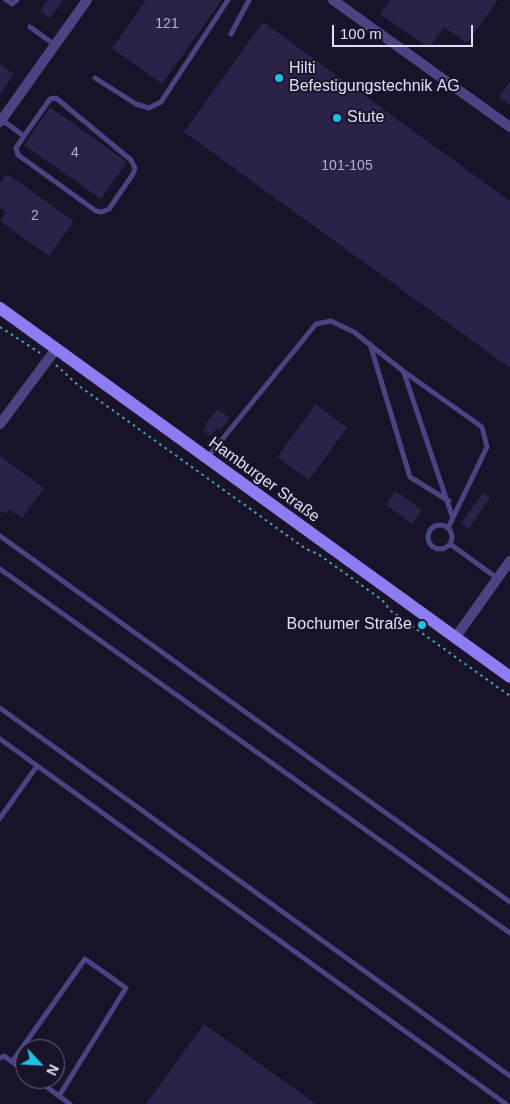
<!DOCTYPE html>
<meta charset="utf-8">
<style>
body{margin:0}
#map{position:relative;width:510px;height:1104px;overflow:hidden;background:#181328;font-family:Arial,sans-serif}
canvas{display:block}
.north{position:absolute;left:15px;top:1039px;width:50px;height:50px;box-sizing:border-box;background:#181328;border:1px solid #69647d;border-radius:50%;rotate:115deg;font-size:14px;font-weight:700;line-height:20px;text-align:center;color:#e3ddfc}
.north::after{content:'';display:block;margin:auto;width:18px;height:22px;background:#1cc0e8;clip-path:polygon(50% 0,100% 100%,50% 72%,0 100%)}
.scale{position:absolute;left:332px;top:25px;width:141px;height:22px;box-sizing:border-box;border:2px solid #e3ddfc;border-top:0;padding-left:6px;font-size:15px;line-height:18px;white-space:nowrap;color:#e3ddfc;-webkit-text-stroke:4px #181328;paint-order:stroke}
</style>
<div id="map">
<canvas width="510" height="1104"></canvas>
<div class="north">N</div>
<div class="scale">100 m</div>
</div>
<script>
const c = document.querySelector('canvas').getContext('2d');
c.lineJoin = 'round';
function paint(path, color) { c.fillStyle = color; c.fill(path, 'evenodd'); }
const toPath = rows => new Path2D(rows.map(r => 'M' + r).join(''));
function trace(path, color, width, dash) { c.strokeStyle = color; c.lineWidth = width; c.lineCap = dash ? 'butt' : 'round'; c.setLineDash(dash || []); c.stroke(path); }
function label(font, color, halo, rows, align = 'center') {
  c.font = font + ' Arial,sans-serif'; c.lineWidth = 4; c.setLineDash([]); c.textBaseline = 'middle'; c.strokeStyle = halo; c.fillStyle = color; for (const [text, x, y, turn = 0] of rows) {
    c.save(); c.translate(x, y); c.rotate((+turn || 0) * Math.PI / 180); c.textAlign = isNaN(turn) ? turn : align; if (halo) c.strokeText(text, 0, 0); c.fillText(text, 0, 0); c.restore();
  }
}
const building = toPath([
 [48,0,64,0,50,18,40,11],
 [146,0,222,0,162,84,112,48],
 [390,0,498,0,467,43,444,27,429,48,380,14],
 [263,22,510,201,510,368,184,132],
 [0,64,14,74,0,94],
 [510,81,510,105,499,97],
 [50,107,127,162,101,199,24,145],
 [7,174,74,221,49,256,0,221,6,212,0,208,0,183],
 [316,404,347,428,309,480,277,457],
 [218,409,230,418,220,431,217,428,210,436,203,431,207,426,205,424],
 [0,456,44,488,22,518,10,509,6,514,0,510],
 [395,491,422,510,412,524,386,505],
 [483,493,490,497,469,529,461,523],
 [204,1024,316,1104,146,1104]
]);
const path = toPath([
 [0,327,40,353],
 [56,365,79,386,306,549,318,554,353,579,382,600,391,611,510,696]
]);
const lane = toPath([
 [6,0,12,4,17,0],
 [30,27,55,45],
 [231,34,249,0],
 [95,78,136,104,149,108,161,102,228,0],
 [2,120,24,136,16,148,18,155,96,211,102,212,109,209,133,174,135,168,131,160,56,98,50,99,24,136],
 [370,344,410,477,449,501],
 [404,373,452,516],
 [207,458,316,324,331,321,354,332,403,371,482,427,487,447,448,528],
 '428 537a12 12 0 1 1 24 0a12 12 0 1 1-24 0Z',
 [0,536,510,902],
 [450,544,497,578],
 [0,569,510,933],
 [0,708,510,1076],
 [0,739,506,1104],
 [0,818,37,766],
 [0,1058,4,1056,25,1071],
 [12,1062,85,959,126,988,59,1096],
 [36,1079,70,1104]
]);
const street = toPath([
 [333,0,510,127],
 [0,122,87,0],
 [0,424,56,349],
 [455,638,510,561]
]);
const secondary = toPath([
 [0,308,510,677]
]);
const markers = [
 [279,78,5,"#1cc0e8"],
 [337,118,5,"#1cc0e8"],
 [422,625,5,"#1cc0e8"]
];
const numberNames = [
 ["121",167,24],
 ["4",75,153],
 ["101-105",347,166],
 ["2",35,216]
];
const poiNames = [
 ["Hilti",289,69],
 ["Befestigungstechnik AG",289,87],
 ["Stute",347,118],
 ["Bochumer Straße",412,625,"right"]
];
const streetNames = [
 ["Hamburger Straße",264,480,36]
];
paint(building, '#2c2147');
trace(path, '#3dabb0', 2, [2.5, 4]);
trace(lane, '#4b4382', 5);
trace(street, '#4b4382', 10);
trace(secondary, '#8c7df2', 12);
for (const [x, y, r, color] of markers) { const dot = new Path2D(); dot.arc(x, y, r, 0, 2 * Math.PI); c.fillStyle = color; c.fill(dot); trace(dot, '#181328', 2); }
label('14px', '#b5aecf', null, numberNames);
label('16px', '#e3ddfc', '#181328', poiNames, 'left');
label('16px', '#e3ddfc', '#181328', streetNames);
</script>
